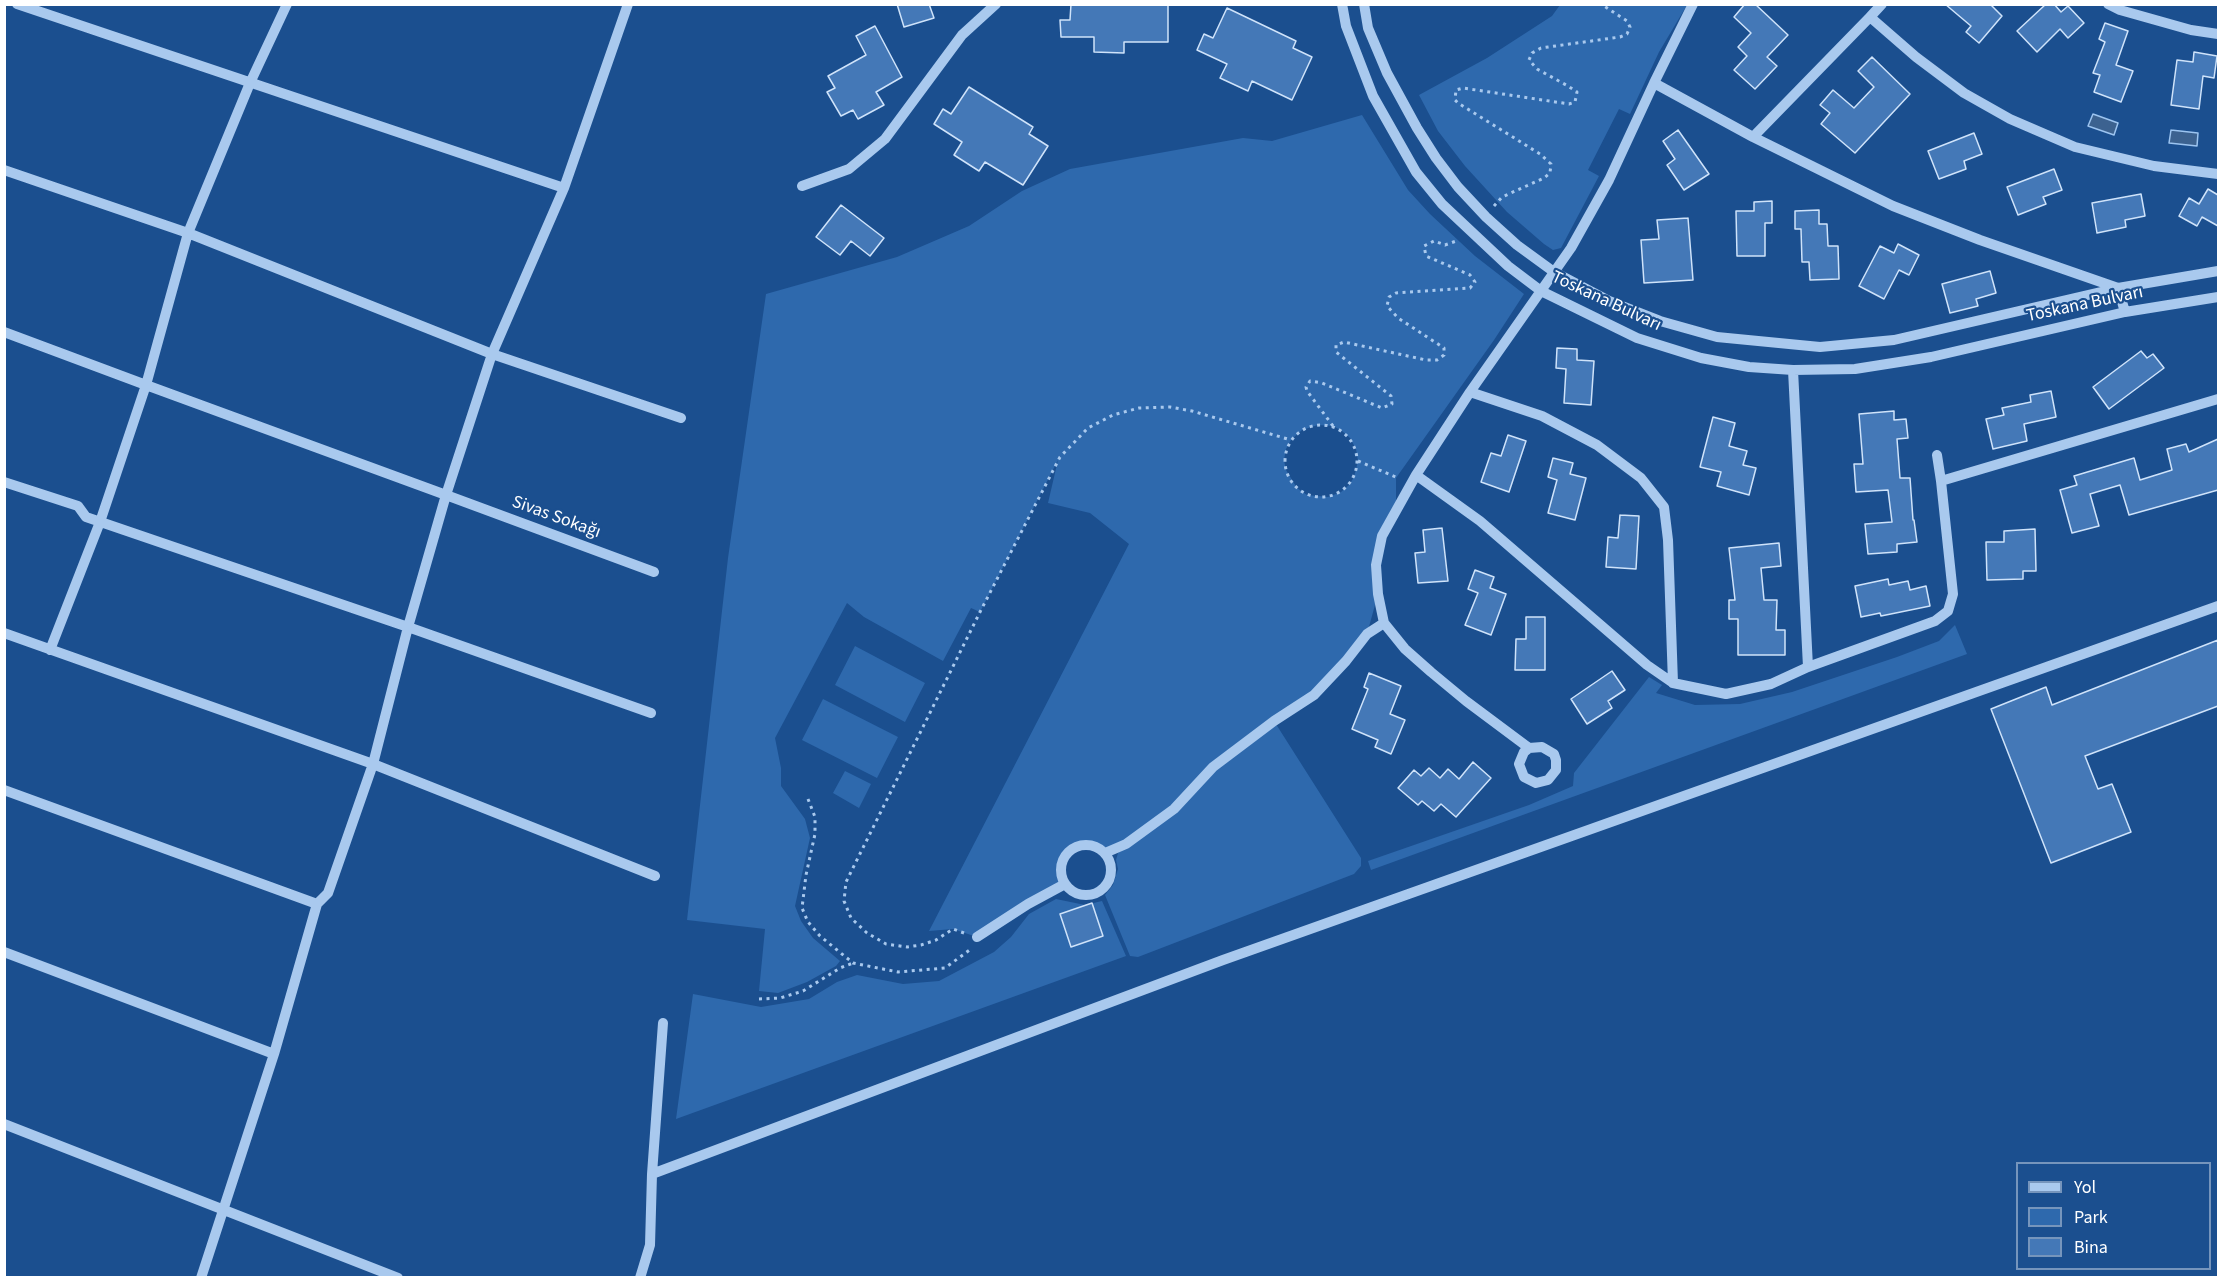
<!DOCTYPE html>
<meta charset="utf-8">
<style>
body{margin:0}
#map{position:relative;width:2223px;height:1282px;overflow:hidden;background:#1b4f8f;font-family:"Source Sans 3",sans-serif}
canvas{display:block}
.frame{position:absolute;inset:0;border:6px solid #fff;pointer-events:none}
.legend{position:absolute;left:2016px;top:1162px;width:195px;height:108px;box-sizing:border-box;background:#1b4f8f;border:2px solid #7695bc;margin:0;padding:8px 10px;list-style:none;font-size:18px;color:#fff}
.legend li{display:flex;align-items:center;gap:12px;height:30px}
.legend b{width:30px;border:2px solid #7695bc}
</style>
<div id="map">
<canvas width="2223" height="1282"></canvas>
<div class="frame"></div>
<ul class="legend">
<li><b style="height:8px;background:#a9c9ee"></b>Yol</li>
<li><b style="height:16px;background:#2e69ad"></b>Park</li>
<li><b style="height:16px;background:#4478b7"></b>Bina</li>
</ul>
</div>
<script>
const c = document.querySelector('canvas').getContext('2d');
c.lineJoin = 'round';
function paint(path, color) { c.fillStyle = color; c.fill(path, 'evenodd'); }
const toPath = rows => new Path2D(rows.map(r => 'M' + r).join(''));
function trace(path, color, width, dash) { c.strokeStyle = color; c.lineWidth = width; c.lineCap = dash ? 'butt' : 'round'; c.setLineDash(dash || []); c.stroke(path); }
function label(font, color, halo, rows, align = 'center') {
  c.font = font + ' "Source Sans 3",sans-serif'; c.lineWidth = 4.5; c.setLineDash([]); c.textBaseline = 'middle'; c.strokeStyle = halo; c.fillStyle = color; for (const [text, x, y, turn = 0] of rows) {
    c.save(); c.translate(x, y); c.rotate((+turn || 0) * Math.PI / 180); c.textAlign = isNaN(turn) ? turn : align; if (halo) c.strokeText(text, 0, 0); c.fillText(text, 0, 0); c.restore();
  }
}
const green = toPath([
 [1560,5,1687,5,1659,52,1630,114,1619,109,1588,170,1599,176,1561,248,1553,250,1544,244,1507,212,1465,166,1438,131,1419,95,1487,58,1552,16],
 [1362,115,1408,190,1430,214,1475,256,1524,294,1494,340,1396,478,1396,508,1382,536,1378,594,1367,634,1314,695,1274,721,1361,858,1361,866,1354,874,1138,957,1130,956,1105,895,1113,885,1118,869,1116,860,1118,853,1125,845,1105,853,1098,848,1082,845,1067,853,1063,860,1061,868,1065,884,977,937,953,929,929,931,1129,544,1090,513,1048,503,1058,460,980,612,971,608,943,661,864,617,847,603,775,738,781,768,781,786,805,819,810,838,795,906,801,921,813,938,840,961,836,966,807,982,778,993,759,991,765,929,687,920,728,558,766,294,897,257,969,226,1022,191,1070,169,1243,138,1272,141],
 [1318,425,1333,426,1342,431,1350,438,1356,449,1358,461,1354,477,1349,485,1341,492,1328,497,1307,495,1297,488,1286,470,1284,460,1286,449,1291,440,1302,430],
 [1955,625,1967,654,1371,870,1368,861,1529,805,1573,786,1574,773,1649,677,1662,685,1656,693,1695,705,1740,704,1792,692,1897,657,1939,641],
 [855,646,925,683,905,722,835,685],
 [823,699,898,737,877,778,802,740],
 [845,771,871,784,859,808,833,793],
 [1056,899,1085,905,1102,901,1126,956,676,1119,693,994,761,1007,809,999,837,982,857,975,903,984,939,981,994,952,1011,937,1029,914]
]);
const water = toPath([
 [2093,114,2118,123,2114,135,2088,126,2093,114],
 [2171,130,2198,133,2197,146,2169,143,2171,130]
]);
const building = toPath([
 [897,4,929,4,934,18,904,27,897,4],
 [1071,4,1168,4,1168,42,1124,42,1124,53,1094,52,1094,37,1061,37,1060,20,1070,20,1071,4],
 [1745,4,1755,4,1788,35,1767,57,1777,66,1755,89,1734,70,1747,56,1738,47,1751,33,1734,17,1745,4],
 [1945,4,1990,4,2002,16,1979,43,1966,32,1971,26,1945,4],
 [2046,4,2054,4,2061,12,2068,6,2084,23,2068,38,2060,29,2037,52,2017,31,2046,4],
 [1227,8,1296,41,1293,48,1312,57,1292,100,1252,81,1248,91,1220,78,1227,64,1197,50,1204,34,1213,38,1227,8],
 [2105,23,2128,31,2116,65,2133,71,2121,102,2094,92,2100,75,2093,73,2105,42,2099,39,2105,23],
 [875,26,902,77,876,92,884,105,858,119,853,110,841,116,827,92,835,88,828,76,866,55,856,36,875,26],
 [2194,52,2217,56,2214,78,2203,76,2199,109,2171,105,2177,60,2193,62,2194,52],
 [1872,57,1910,94,1855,153,1821,124,1830,113,1820,105,1833,90,1854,108,1874,87,1858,71,1872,57],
 [969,87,1033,127,1029,134,1048,146,1023,185,985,162,979,171,954,155,962,142,934,124,943,109,951,114,969,87],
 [1678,130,1709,174,1684,190,1667,165,1675,159,1663,141,1678,130],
 [1974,133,1982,154,1964,161,1966,169,1939,179,1928,151,1974,133],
 [2054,169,2062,190,2043,197,2046,204,2018,215,2007,187,2054,169],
 [2208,189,2218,195,2218,226,2202,217,2197,226,2179,216,2189,198,2199,204,2208,189],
 [2141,194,2145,216,2125,220,2126,227,2097,233,2092,203,2141,194],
 [1772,201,1772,223,1765,223,1765,256,1737,256,1736,211,1754,211,1754,202,1772,201],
 [841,205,884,238,870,256,851,241,840,255,816,237,841,205],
 [1819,210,1819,224,1827,224,1828,246,1838,246,1839,279,1810,280,1809,262,1802,262,1801,229,1795,229,1795,211,1819,210],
 [1688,218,1693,280,1644,283,1641,240,1659,239,1657,220,1688,218],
 [1898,244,1919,255,1909,275,1899,270,1884,299,1859,286,1880,246,1894,253,1898,244],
 [1990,271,1996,293,1976,299,1978,306,1950,313,1942,284,1990,271],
 [1557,348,1577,349,1577,360,1594,361,1591,405,1564,403,1566,369,1556,368,1557,348],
 [2141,351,2147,358,2153,354,2164,368,2109,409,2093,387,2141,351],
 [2051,391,2056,417,2024,424,2027,441,1993,449,1986,419,2004,415,2002,408,2031,402,2030,395,2051,391],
 [1894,411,1894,420,1906,419,1908,438,1897,439,1900,478,1910,478,1913,520,1914,520,1917,542,1897,544,1897,552,1868,554,1865,524,1892,522,1888,490,1856,492,1854,464,1863,464,1859,414,1894,411],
 [1713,417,1735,423,1729,446,1747,451,1743,465,1756,468,1749,495,1717,486,1721,472,1700,467,1713,417],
 [1508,435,1526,441,1509,492,1481,482,1491,453,1501,456,1508,435],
 [2218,439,2218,490,2129,515,2120,485,2090,494,2099,526,2072,533,2060,490,2077,485,2074,476,2134,458,2140,480,2172,470,2167,449,2186,444,2189,452,2218,439],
 [1553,458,1573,463,1570,474,1586,478,1575,520,1548,513,1557,480,1548,477,1553,458],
 [1620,515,1639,516,1636,569,1606,567,1608,537,1618,538,1620,515],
 [1442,528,1448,581,1418,583,1415,553,1425,552,1423,530,1442,528],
 [2035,529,2036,571,2023,571,2023,579,1987,580,1986,542,2004,542,2004,531,2035,529],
 [1779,543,1781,566,1761,568,1764,600,1777,600,1776,630,1785,630,1785,655,1738,655,1738,619,1729,619,1729,600,1735,600,1729,548,1779,543],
 [1475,570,1494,577,1490,588,1506,594,1491,635,1465,625,1478,593,1468,589,1475,570],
 [1888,579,1889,585,1908,581,1910,590,1926,586,1930,606,1881,616,1880,613,1861,617,1855,586,1888,579],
 [1526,617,1545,617,1545,670,1515,670,1516,639,1526,639,1526,617],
 [2218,640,2218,706,2085,756,2098,789,2112,784,2131,832,2051,863,1991,709,2046,687,2052,705,2218,640],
 [1612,671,1625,690,1608,701,1612,708,1587,724,1571,699,1612,671],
 [1369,673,1401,686,1390,714,1405,720,1391,754,1375,747,1378,740,1352,729,1368,689,1364,687,1369,673],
 [1473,762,1491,778,1456,817,1441,804,1434,811,1422,801,1418,805,1398,788,1414,770,1421,776,1429,768,1440,778,1448,769,1459,779,1473,762],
 [1092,903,1103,936,1071,947,1060,914,1092,903]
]);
const path = toPath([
 [1494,206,1502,197,1544,178,1550,173,1551,164,1540,154,1458,103,1455,100,1456,90,1463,88,1569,104,1575,102,1577,92,1568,86,1537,69,1529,60,1532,53,1541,48,1620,37,1627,34,1630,27,1627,21,1601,4],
 '1285 461a36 36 0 1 1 72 0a36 36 0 1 1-72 0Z',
 [1333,426,1307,391,1306,387,1310,381,1322,383,1382,408,1392,404,1391,396,1336,352,1336,345,1344,342,1426,360,1437,360,1444,355,1444,348,1398,318,1387,306,1389,297,1396,293,1470,288,1475,282,1470,275,1426,256,1424,246,1434,241,1445,245,1459,240],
 [1358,461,1398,478],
 [808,799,815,817,815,834,806,875,802,908,808,922,820,936,853,963,898,972,945,968,971,949],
 [964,933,953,929,936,940,921,945,907,947,886,944,867,933,851,918,844,901,846,882,980,612,1060,457,1088,428,1113,415,1139,408,1170,407,1192,411,1291,440],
 [759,999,780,998,803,991,840,968,853,963]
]);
const minor = toPath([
 [287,4,250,83,188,233,146,385,446,495,492,354,681,418],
 [1342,4,1346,26,1373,96,1416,172,1442,204,1508,266,1541,291,1637,338,1701,358,1749,367,1793,370,1855,369,1931,357,2125,312,2218,297],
 [1364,4,1368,28,1387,73,1417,128,1436,158,1458,187,1486,217,1517,245,1554,272,1609,301,1660,321,1717,337,1820,347,1894,340,2118,288,2218,271],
 [2108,4,2120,10,2191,30,2218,34],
 [1870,17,1882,4],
 [1654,83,1693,4],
 [1753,137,1893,206,1980,240,2118,288,2125,312],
 [4,170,188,233,492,354,564,188,17,4],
 [802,186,849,169,885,139,962,35,996,4],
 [564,188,628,4],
 [4,332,146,385,100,522,50,650],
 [1793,370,1808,667,1935,621,1948,611,1953,594,1941,481],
 [1470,392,1542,416,1597,445,1641,478,1664,507,1668,540,1673,683,1726,694,1771,684,1808,667],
 [1937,455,1941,481,2218,399],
 [1416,475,1480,521,1647,665,1673,683],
 [4,482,78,506,86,517,408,627,373,764,328,893,317,904,274,1054,201,1278],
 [1384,623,1405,649,1431,672,1466,701,1529,748,1524,752,1519,764,1524,777,1536,783,1548,780,1556,770,1556,760,1554,754,1542,747,1529,748],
 [4,633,373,764,655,876],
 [651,713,408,627,446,495,654,572],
 [4,790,317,904],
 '1061 870a25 25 0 1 1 50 0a25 25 0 1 1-50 0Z',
 [1105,853,1126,844,1174,809,1213,767,1274,721,1314,695,1346,661,1367,634,1384,623,1378,594,1376,565,1382,536,1416,475,1470,392,1571,248,1609,180,1654,83,1753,137,1870,17,1916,57,1964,93,2010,119,2075,147,2154,166,2218,174],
 [977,937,1028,904,1065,884],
 [4,952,274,1054],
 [4,1124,398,1278],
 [652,1174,1223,960,2218,606],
 [640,1278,650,1245,652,1174,663,1023]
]);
const streetNames = [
 ["Toskana Bulvarı",1606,302,25],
 ["Toskana Bulvarı",2085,305,-12],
 ["Sivas Sokağı",556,518,20]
];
paint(green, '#2e69ad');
paint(water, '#3c6290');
trace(water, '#9cc4f0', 1.5);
paint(building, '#4478b7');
trace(building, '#cfe3fa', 1.5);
trace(path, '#a9c9ee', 3, [3, 4.5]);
trace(minor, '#a9c9ee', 10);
label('18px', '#fff', '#1b4f8f', streetNames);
</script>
